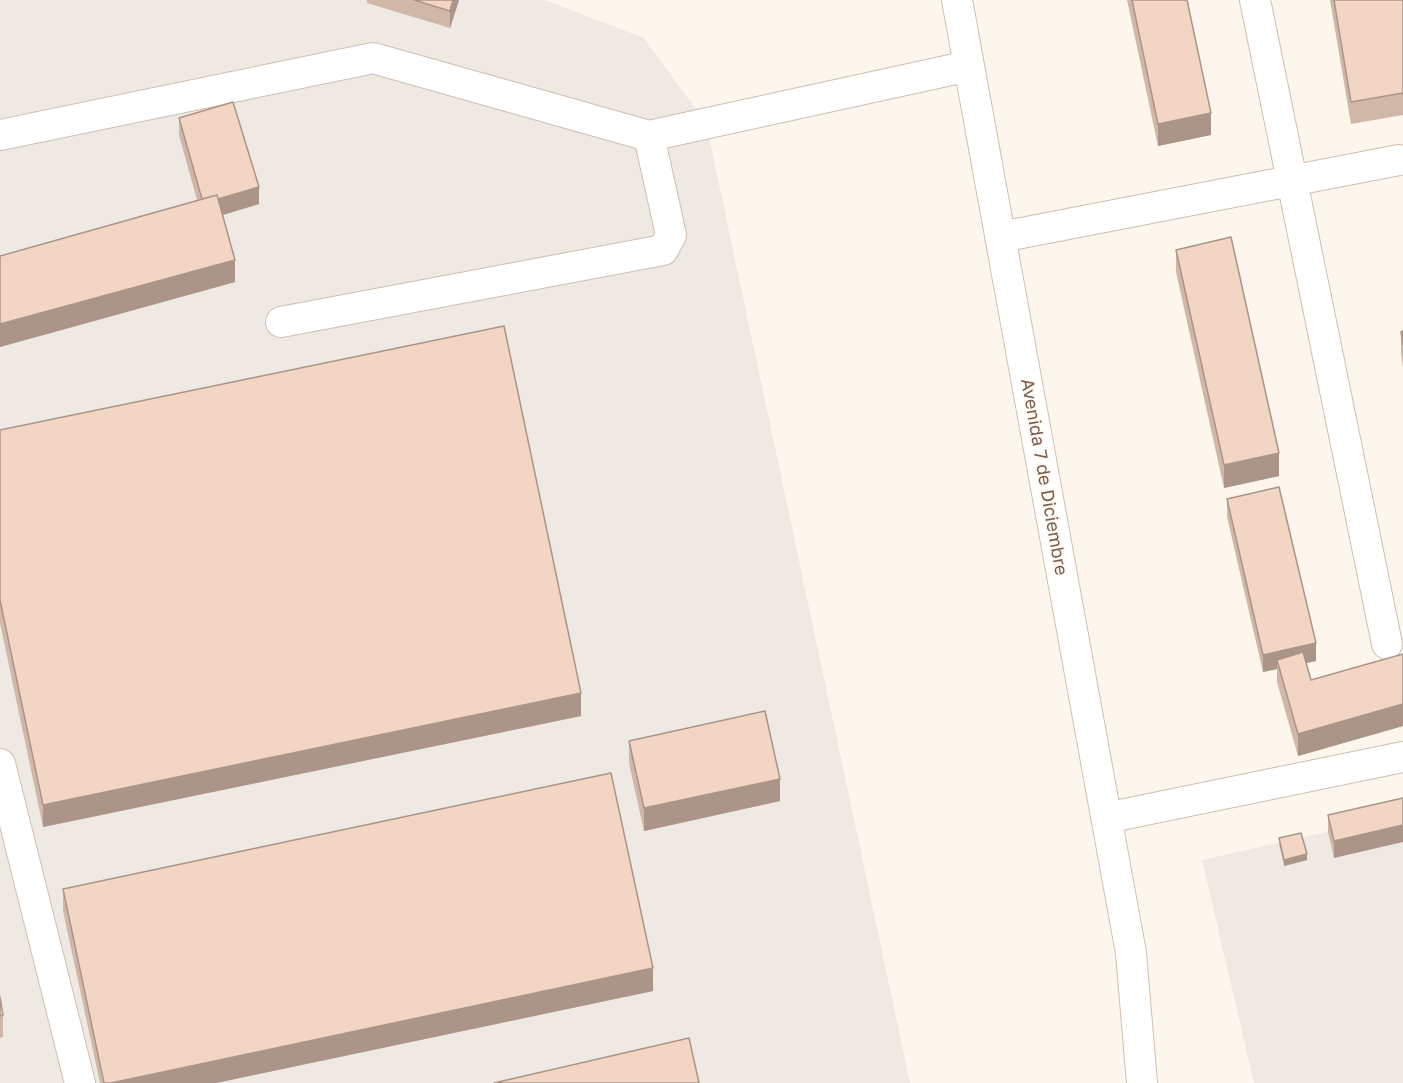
<!DOCTYPE html>
<style>
body{margin:0}
canvas{display:block;background:#fdf6ec}
</style>
<canvas width="1403" height="1083"></canvas>
<script>
const c = document.querySelector('canvas').getContext('2d');
c.lineJoin = 'round';
function paint(path, color) { c.fillStyle = color; c.fill(path, 'evenodd'); }
const toPath = rows => new Path2D(rows.map(r => 'M' + r).join(''));
function trace(path, color, width, dash) { c.strokeStyle = color; c.lineWidth = width; c.lineCap = dash ? 'butt' : 'round'; c.setLineDash(dash || []); c.stroke(path); }
function label(font, color, halo, rows, align = 'center') {
  c.font = font + ' "Golos Text",sans-serif'; c.lineWidth = 4.5; c.setLineDash([]); c.textBaseline = 'middle'; c.strokeStyle = halo; c.fillStyle = color; for (const [text, x, y, turn = 0] of rows) {
    c.save(); c.translate(x, y); c.rotate((+turn || 0) * Math.PI / 180); c.textAlign = isNaN(turn) ? turn : align; if (halo) c.strokeText(text, 0, 0); c.fillText(text, 0, 0); c.restore();
  }
}
const industrial = toPath([
 [0,0,545,0,644,38,706,123,910,1083,0,1083],
 [1403,815,1403,1083,1254,1083,1202,860]
]);
const minor = toPath([
 [957,0,1131,953,1142,1083],
 [1255,0,1387,644],
 [0,135,373,58,649,136,969,66],
 [1001,237,1399,160],
 [281,322,663,250,671,235,649,136],
 [0,764,80,1083],
 [1106,818,1403,757]
]);
const wall = toPath([
 [367,0,459,0,450,28,367,3],
 [1127,0,1187,0,1211,135,1158,146],
 [1330,0,1403,0,1403,115,1351,124],
 [179,118,259,204,222,215,235,282,0,347,0,256,197,200,179,135],
 [1176,250,1279,476,1224,488,1176,272],
 [1403,331,1403,367,1401,354,1401,332],
 [0,430,581,716,43,827,0,623],
 [1227,499,1316,661,1306,663,1311,680,1403,654,1403,726,1298,756,1277,682,1277,669,1263,672,1227,517],
 [629,741,780,801,644,831,629,763],
 [1403,798,1334,858,1328,832,1328,815],
 [1279,838,1307,860,1284,866,1279,844],
 [63,889,653,991,216,1083,100,1083,63,911],
 [0,997,3,1015,3,1037,0,1038]
]);
const shadedWall = toPath([
 [453,0,459,0,450,28,450,11],
 [1211,113,1211,135,1158,146,1158,124],
 [259,187,259,204,203,221,203,204],
 [235,260,235,282,0,347,0,324],
 [1279,453,1279,476,1224,488,1224,465],
 [1316,643,1316,661,1279,669,1277,660,1277,669,1263,672,1263,655],
 [581,693,581,716,43,827,43,805],
 [1403,704,1403,726,1298,756,1298,734],
 [780,779,780,801,644,831,644,808],
 [1403,825,1403,842,1334,858,1334,841],
 [1307,854,1307,860,1284,866,1284,860],
 [653,968,653,991,216,1083,111,1083]
]);
const building = toPath([
 [414,0,453,0,450,11,414,0],
 [1132,0,1187,0,1211,113,1158,124,1132,0],
 [1334,0,1403,0,1403,93,1351,102,1334,0],
 [233,102,259,187,218,199,217,195,202,199,179,118,233,102],
 [217,195,235,260,0,324,0,256,217,195],
 [1231,237,1279,453,1224,465,1176,250,1231,237],
 [504,326,581,693,43,805,0,600,0,430,504,326],
 [1403,331,1403,345,1401,332,1403,331],
 [1279,487,1316,643,1263,655,1227,499,1279,487],
 [1303,652,1311,680,1403,654,1403,704,1298,734,1277,660,1303,652],
 [765,711,780,779,644,808,629,741,765,711],
 [611,773,653,968,111,1083,104,1083,63,889,611,773],
 [1403,798,1403,825,1334,841,1328,815,1403,798],
 [1301,833,1307,854,1284,860,1279,838,1301,833],
 [0,997,3,1015,0,1016,0,997],
 [689,1038,699,1083,494,1083,689,1038]
]);
const streetNames = [
 ["Avenida 7 de Diciembre",1044,477,80]
];
paint(industrial, '#efe9e4');
trace(minor, '#d1beb0', 32);
trace(minor, '#fff', 30);
paint(wall, '#d1b7a8');
paint(shadedWall, '#aa9588');
paint(building, '#f3d5c3');
trace(building, '#aa9588', 1.5);
label('18px', '#7a5c4d', '#fffaf3', streetNames);
</script>
